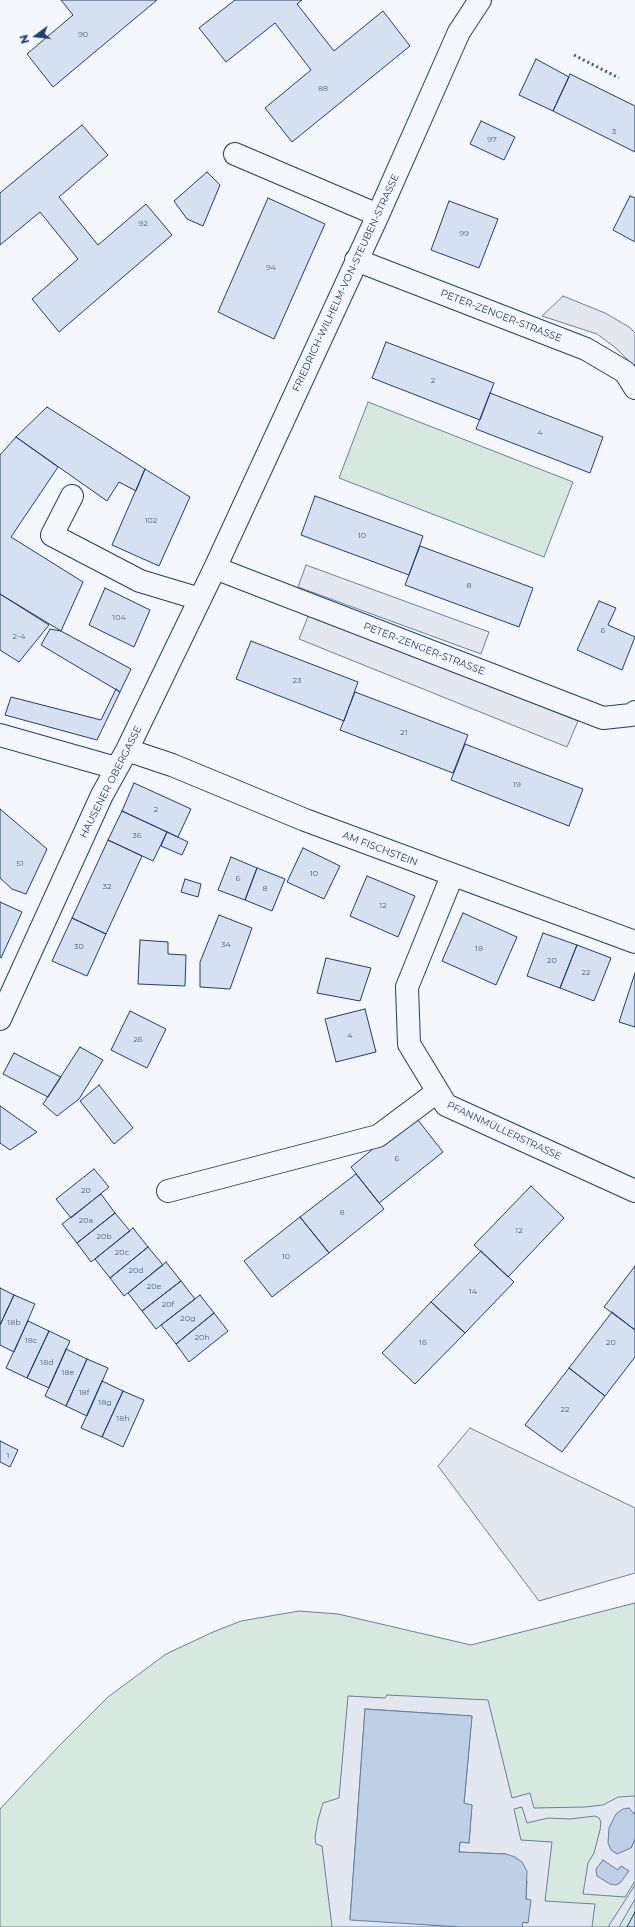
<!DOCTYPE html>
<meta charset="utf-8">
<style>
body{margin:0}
#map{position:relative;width:635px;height:1927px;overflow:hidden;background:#f4f7fb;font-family:Montserrat,sans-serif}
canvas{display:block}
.north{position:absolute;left:16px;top:16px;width:40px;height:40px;-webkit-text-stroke:3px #f4f7fb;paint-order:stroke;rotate:255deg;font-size:11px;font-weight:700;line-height:16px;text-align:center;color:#1d3f73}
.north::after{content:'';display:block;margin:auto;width:14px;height:18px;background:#1d3f73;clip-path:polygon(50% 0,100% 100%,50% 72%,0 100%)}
</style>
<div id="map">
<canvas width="635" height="1927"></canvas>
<div class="north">N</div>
</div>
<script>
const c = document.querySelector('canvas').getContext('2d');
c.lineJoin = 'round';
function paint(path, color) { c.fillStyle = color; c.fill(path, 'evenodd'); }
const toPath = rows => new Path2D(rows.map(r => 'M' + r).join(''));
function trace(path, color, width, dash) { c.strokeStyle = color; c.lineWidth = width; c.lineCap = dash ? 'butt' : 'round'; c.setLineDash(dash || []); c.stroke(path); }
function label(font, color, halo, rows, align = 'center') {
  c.font = font + ' Montserrat,sans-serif'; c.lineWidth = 3; c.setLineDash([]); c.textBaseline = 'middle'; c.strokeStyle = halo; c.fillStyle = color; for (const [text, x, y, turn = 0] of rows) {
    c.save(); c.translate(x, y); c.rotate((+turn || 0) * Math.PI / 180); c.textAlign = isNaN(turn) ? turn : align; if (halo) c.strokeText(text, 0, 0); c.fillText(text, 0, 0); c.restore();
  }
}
const green = toPath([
 [368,402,573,482,544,557,339,478,368,402],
 [635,1603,635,1927,0,1927,0,1809,58,1747,108,1697,166,1654,213,1632,241,1621,299,1611,338,1614,471,1645,635,1603]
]);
const parking = toPath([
 [563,296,605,313,629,327,635,333,635,367,617,349,597,334,542,316,563,296],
 [306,565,489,632,481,654,298,587,306,565],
 [309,614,578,721,567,747,299,639,309,614],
 [470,1428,635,1508,635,1573,539,1601,438,1466,470,1428],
 [387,1695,488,1700,512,1798,530,1793,534,1808,585,1807,603,1805,618,1797,635,1796,635,1815,634,1812,631,1848,635,1839,635,1881,625,1897,583,1894,588,1863,594,1853,600,1830,601,1822,599,1818,595,1816,570,1819,548,1818,527,1823,522,1807,514,1809,521,1840,552,1842,545,1901,595,1904,592,1927,522,1927,523,1922,527,1923,530,1900,526,1899,527,1881,506,1854,459,1852,460,1842,469,1843,472,1805,464,1804,472,1716,365,1709,350,1919,461,1927,332,1927,322,1846,316,1844,315,1837,318,1820,323,1803,339,1798,348,1696,385,1698,387,1695],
 [635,1885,635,1899,619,1927,608,1927,635,1885]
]);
const water = toPath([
 [365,1709,472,1716,464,1803,472,1805,469,1843,460,1842,459,1852,506,1854,515,1857,522,1862,527,1871,526,1899,531,1900,528,1923,523,1922,522,1927,461,1927,350,1920,365,1709],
 [629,1808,635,1815,635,1839,631,1848,617,1854,611,1850,608,1843,609,1828,616,1814,623,1809,629,1808],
 [603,1860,618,1870,621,1866,629,1871,620,1883,616,1885,610,1884,597,1876,596,1869,603,1860]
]);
const building = toPath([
 [61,0,157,0,53,87,27,54,73,15,61,0],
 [235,0,302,0,297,4,334,51,383,11,410,46,292,142,265,108,311,70,275,23,226,62,199,28,235,0],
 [536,59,569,77,553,111,519,95,536,59],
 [570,74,635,106,635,152,553,111,570,74],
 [481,121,515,137,504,160,470,144,481,121],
 [82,125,108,155,59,197,98,245,146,204,172,235,59,332,32,299,78,259,40,212,0,245,0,193,82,125],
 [207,172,220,185,203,226,187,219,174,201,207,172],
 [630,196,635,198,635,242,613,230,630,196],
 [268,198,325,224,274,339,218,312,268,198],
 [449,201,498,219,479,268,431,250,449,201],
 [386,342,494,383,480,420,372,378,386,342],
 [490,393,603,437,590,473,476,429,490,393],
 [47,407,145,469,136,491,119,482,107,501,16,437,47,407],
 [16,437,58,467,11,537,83,582,61,631,0,594,0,455,16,437],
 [145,469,190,497,159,566,112,545,145,469],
 [315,496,423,536,409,575,301,535,315,496],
 [420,546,533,588,519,627,405,585,420,546],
 [105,588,150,610,134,647,89,625,105,588],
 [0,594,49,625,19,662,0,650,0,594],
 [599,601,616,608,608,625,635,637,622,670,577,650,599,601],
 [50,629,61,631,131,669,120,692,41,645,50,629],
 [251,641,358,682,344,721,236,679,251,641],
 [116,689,120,692,97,740,5,715,11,697,101,720,116,689],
 [355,692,468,735,453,773,340,730,355,692],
 [465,744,583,789,569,826,451,780,465,744],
 [134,783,191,809,178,837,122,811,134,783],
 [0,809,47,849,26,894,12,889,0,878,0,809],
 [122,811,167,832,153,861,108,840,122,811],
 [167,832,188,842,182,855,161,846,167,832],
 [108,840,142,856,106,934,72,918,108,840],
 [303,848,340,866,324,899,287,882,303,848],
 [231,857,257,868,245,900,218,890,231,857],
 [257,868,285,879,272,911,245,900,257,868],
 [367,876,415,896,398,937,350,916,367,876],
 [185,879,201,884,198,897,181,892,185,879],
 [0,902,22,912,1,958,0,957,0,902],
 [463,913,517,937,496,985,442,961,463,913],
 [219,915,252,928,230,989,200,987,200,962,219,915],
 [72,918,106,934,87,976,52,961,72,918],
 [543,933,577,945,560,988,527,976,543,933],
 [140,940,168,942,168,954,186,955,185,986,138,984,140,940],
 [577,945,611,958,594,1001,560,988,577,945],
 [326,958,371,968,360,1001,317,993,326,958],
 [635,973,635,1027,619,1022,635,973],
 [365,1009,376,1052,336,1062,325,1019,365,1009],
 [130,1011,166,1029,147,1068,111,1050,130,1011],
 [80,1047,103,1060,79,1099,57,1116,43,1104,80,1047],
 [14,1053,61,1077,48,1097,3,1074,14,1053],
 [99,1085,133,1128,114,1144,80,1101,99,1085],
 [0,1106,37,1132,10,1150,0,1143,0,1106],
 [414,1115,443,1152,379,1203,351,1167,414,1115],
 [94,1169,109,1187,71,1218,56,1199,94,1169],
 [356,1174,384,1209,329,1253,300,1217,356,1174],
 [531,1186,564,1218,508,1277,474,1245,531,1186],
 [101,1194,115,1213,77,1243,62,1224,101,1194],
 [115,1213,130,1231,91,1262,77,1243,115,1213],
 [300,1217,329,1253,272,1297,244,1261,300,1217],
 [133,1228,148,1247,110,1278,95,1259,133,1228],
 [148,1247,163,1265,124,1296,110,1278,148,1247],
 [481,1251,514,1282,465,1333,431,1302,481,1251],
 [166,1262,181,1281,142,1311,128,1293,166,1262],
 [635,1266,635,1330,604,1307,635,1266],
 [181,1281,195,1299,156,1329,142,1311,181,1281],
 [0,1288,14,1295,0,1325,0,1288],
 [14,1295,35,1304,14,1352,0,1345,0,1325,14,1295],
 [200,1295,214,1313,176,1344,161,1325,200,1295],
 [431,1302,465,1333,415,1384,382,1353,431,1302],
 [612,1312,635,1330,635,1357,605,1396,569,1368,612,1312],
 [214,1313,228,1331,189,1362,176,1344,214,1313],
 [28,1321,49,1331,27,1378,6,1368,28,1321],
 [49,1331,70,1341,49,1388,27,1378,49,1331],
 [66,1349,87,1359,66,1406,45,1396,66,1349],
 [87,1359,108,1368,87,1416,66,1406,87,1359],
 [569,1368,605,1396,562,1452,525,1425,569,1368],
 [102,1381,123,1391,102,1437,81,1428,102,1381],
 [123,1391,144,1400,123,1447,102,1437,123,1391],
 [0,1441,18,1450,10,1467,0,1462,0,1441],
 [635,1912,635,1927,627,1927,635,1912]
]);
const minor = toPath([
 [235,154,378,215],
 [356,260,586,349,625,372,635,388],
 [72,496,52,535,140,581,200,599],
 [215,568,603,718,631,715,635,712],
 [0,735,116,768],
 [127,750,172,765,305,820,635,942],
 [452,876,407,987,409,1044,446,1105,635,1191],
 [0,1019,102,795,127,750,215,568,378,215,459,32,480,0],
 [168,1191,378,1136,437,1092]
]);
const hedge = toPath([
 [574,55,619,78]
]);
const numberNames = [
 ["90",83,35],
 ["88",323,89],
 ["3",614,132],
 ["97",492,140],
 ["92",143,224],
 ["99",464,234],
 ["94",271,268],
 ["2",433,381],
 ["4",540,433],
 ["102",151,521],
 ["10",362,536],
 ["8",469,586],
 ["104",119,618],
 ["6",603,631],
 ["2-4",19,637],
 ["23",297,681],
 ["21",404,733],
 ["19",517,785],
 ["2",156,810],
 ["36",137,836],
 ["51",20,864],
 ["10",314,874],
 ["6",238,879],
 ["32",107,887],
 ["8",265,889],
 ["12",383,906],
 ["34",226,945],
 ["30",79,947],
 ["18",479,949],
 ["20",552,961],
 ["22",586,973],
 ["4",350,1036],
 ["26",138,1040],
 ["6",397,1159],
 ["20",86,1191],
 ["8",342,1213],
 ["20a",86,1221],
 ["12",519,1231],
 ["20b",104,1237],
 ["20c",122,1253],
 ["10",286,1257],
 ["20d",136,1271],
 ["20e",154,1287],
 ["14",473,1292],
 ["20f",168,1305],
 ["20g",188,1319],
 ["18b",14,1323],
 ["20h",202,1338],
 ["18c",31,1341],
 ["16",423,1343],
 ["20",611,1343],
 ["18d",47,1363],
 ["18e",68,1373],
 ["18f",84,1393],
 ["18g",105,1403],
 ["22",565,1410],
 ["18h",123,1419],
 ["1",8,1456]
];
const streetNames = [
 ["FRIEDRICH-WILHELM-VON-STEUBEN-STRASSE",346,283,-65],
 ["PETER-ZENGER-STRASSE",501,316,21],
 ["PETER-ZENGER-STRASSE",424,649,21],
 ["HAUSENER OBERGASSE",111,782,-63],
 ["AM FISCHSTEIN",380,849,21],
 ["PFANNMÜLLERSTRASSE",504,1131,25]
];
paint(green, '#d7e8df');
trace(green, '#687fa3', 1);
paint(parking, '#e3e8f0');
trace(parking, '#687fa3', 1);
paint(water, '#bed0e5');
trace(water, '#687fa3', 1);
paint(building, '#d5e0f0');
trace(building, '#1d3f73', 1);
trace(minor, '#1d3f73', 24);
trace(minor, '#f4f7fb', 22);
trace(hedge, '#2c6c60', 3, [2, 3]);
label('8px', '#4b6792', null, numberNames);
label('10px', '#1d3f73', '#f4f7fb', streetNames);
</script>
